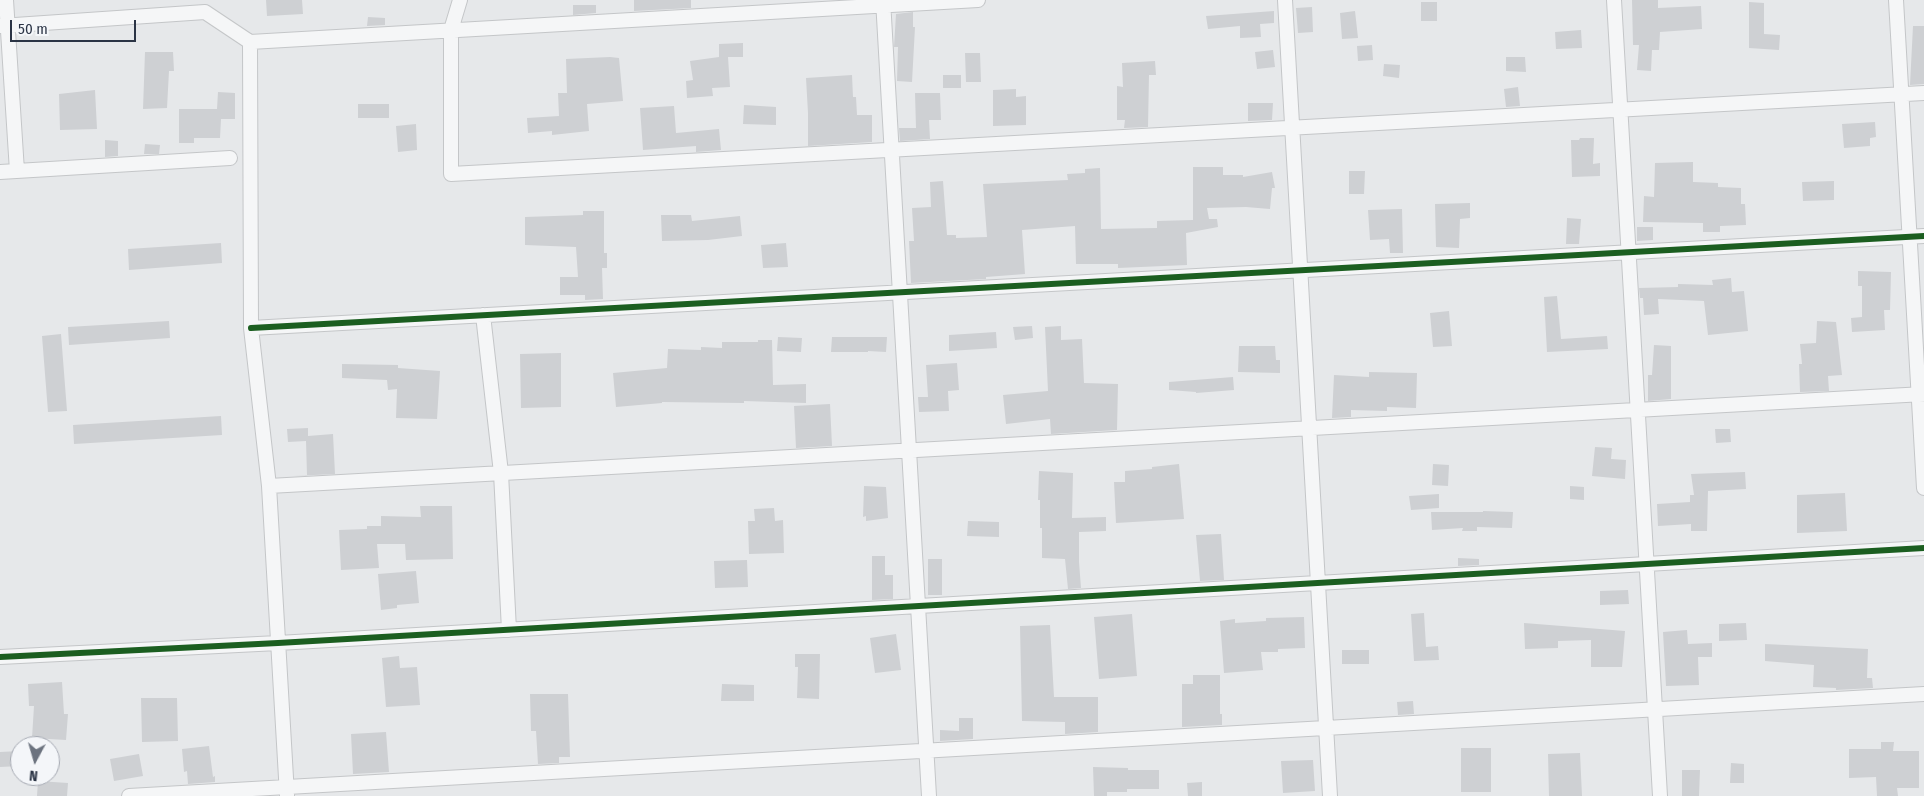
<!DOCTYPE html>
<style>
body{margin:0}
#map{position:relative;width:1924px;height:796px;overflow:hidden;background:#e6e8ea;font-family:"Fira Sans Condensed",sans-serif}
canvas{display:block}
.north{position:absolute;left:10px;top:736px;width:50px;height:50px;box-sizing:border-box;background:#f4f6f9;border:1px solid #a4a8b1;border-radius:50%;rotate:186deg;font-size:14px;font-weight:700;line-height:20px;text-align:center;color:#2b3445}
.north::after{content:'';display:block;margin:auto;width:18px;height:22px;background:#6c737f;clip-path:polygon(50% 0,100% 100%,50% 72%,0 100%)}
.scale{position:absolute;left:10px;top:20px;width:126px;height:22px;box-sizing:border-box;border:2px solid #2b3445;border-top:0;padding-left:6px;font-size:15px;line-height:18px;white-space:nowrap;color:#2b3445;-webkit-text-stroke:4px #f4f6f9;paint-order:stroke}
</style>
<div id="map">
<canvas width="1924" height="796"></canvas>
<div class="north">N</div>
<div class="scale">50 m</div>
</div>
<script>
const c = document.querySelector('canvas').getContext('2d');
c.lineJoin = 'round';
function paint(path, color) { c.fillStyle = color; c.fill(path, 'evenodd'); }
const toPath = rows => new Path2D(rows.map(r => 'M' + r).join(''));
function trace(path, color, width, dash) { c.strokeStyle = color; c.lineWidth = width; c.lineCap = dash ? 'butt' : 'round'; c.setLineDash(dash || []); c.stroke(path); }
const building = toPath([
 [266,0,302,0,303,14,267,16],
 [634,0,691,0,691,8,634,11],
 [1632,0,1658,0,1658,8,1701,6,1702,29,1660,32,1659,50,1652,50,1651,71,1637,70,1639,45,1633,45],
 [1421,2,1437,2,1437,21,1421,21],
 [1749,2,1764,3,1764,34,1780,35,1779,50,1749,48],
 [573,5,596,5,596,13,573,15],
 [1312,7,1313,32,1298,33,1296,8],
 [1274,11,1274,23,1260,24,1261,37,1240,38,1240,26,1208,29,1206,16],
 [1355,11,1358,38,1342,39,1340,13],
 [913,12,913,27,915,27,912,82,897,81,898,47,894,47,896,14],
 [368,17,385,18,385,25,367,26],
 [1913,26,1924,26,1924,84,1910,85],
 [1581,30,1582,48,1556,49,1555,32],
 [743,43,743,57,728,57,730,87,712,88,713,96,687,98,686,81,693,80,690,61,719,57,719,44],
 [1372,45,1373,60,1358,61,1357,46],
 [1273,50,1275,67,1257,69,1255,52],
 [145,52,173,52,174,71,169,71,167,108,143,109],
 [965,53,980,53,981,82,966,82],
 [610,57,619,58,623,101,587,104,589,131,552,135,552,131,528,133,527,118,559,116,558,93,567,93,566,59],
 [1506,57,1525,57,1526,72,1506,71],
 [1155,61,1156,75,1149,75,1148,127,1124,128,1125,120,1117,120,1117,86,1123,87,1122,63],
 [1384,64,1400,65,1399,78,1383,76],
 [852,75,853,97,856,97,857,115,872,115,872,142,808,146,808,113,806,78],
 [943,75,961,75,961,88,943,88],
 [1518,87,1520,106,1506,107,1504,89],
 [1016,89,1016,97,1026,96,1026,125,993,126,993,90],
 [95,90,97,129,60,130,59,94],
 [218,92,235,93,235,119,221,119,220,138,194,138,194,143,179,143,179,109,217,109],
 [915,93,940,93,941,120,929,120,930,139,900,141,899,128,916,128],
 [1248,103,1273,103,1272,120,1248,121],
 [358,104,389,104,389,118,358,118],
 [744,105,776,107,776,125,743,124],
 [674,106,676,133,719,129,721,150,696,152,696,146,643,150,640,108],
 [1875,122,1876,137,1870,138,1870,146,1844,148,1842,124],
 [416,124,417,150,398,152,396,126],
 [1580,138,1594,138,1593,164,1600,163,1600,176,1572,177,1571,140,1579,140],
 [105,140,118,141,118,156,105,157],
 [145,144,160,145,159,154,144,154],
 [1693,162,1693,182,1718,183,1718,187,1741,188,1741,204,1745,204,1746,225,1720,226,1720,232,1703,232,1703,223,1643,222,1644,196,1654,197,1655,163],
 [1193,167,1223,167,1223,175,1243,175,1243,177,1272,172,1275,188,1272,188,1270,209,1246,207,1207,208,1209,219,1217,219,1218,227,1186,233,1187,265,1118,268,1118,264,1076,264,1075,226,1022,230,1025,274,986,277,986,279,911,283,909,241,914,241,912,208,931,207,930,182,943,181,947,235,956,235,956,238,987,237,983,184,1068,180,1067,174,1085,173,1085,169,1100,168,1101,229,1157,228,1157,221,1193,220],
 [1349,171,1365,171,1364,194,1349,194],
 [1834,181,1834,200,1803,201,1802,182],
 [1470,203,1470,218,1460,219,1459,248,1436,247,1435,204],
 [1402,209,1403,253,1390,253,1389,239,1370,240,1368,210],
 [583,211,604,211,604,253,607,253,607,268,602,268,603,299,585,300,585,295,560,295,560,277,578,277,576,247,525,245,525,217,583,215],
 [661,215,691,215,692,221,740,216,742,236,708,240,662,241],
 [1567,218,1581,219,1579,244,1566,244],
 [1637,227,1653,227,1653,240,1637,241],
 [221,243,222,263,129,270,128,249],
 [786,243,788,267,763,268,761,245],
 [1858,271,1891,272,1890,310,1884,310,1885,330,1852,332,1851,318,1862,317,1862,286,1858,286],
 [1731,278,1732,292,1744,291,1748,331,1708,335,1704,301,1658,299,1659,314,1644,315,1643,298,1640,298,1639,288,1678,287,1678,284,1713,285,1712,280],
 [1557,296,1561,339,1607,336,1608,349,1547,352,1544,297],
 [1449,311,1452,346,1433,347,1430,313],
 [169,321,170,338,69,345,68,327],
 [1817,321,1836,322,1842,375,1828,376,1829,391,1800,392,1799,364,1802,364,1800,344,1816,343],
 [1032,326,1033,338,1015,340,1013,327],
 [1061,326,1061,340,1082,339,1084,383,1118,384,1117,430,1051,434,1050,419,1006,424,1003,395,1048,391,1045,327],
 [996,332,997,348,949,351,949,335],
 [61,334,67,411,48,412,42,336],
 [778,337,802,338,801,352,777,351],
 [832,337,887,337,886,352,868,351,868,352,831,352],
 [758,340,772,340,773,385,806,384,806,403,744,401,744,403,662,402,662,403,616,407,613,373,667,368,668,349,701,350,701,347,722,348,722,342,758,342],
 [1654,345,1671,346,1671,399,1648,401,1648,375,1652,375],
 [1239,346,1275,346,1276,360,1280,360,1280,373,1238,372],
 [561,353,561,407,521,408,520,354],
 [957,363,959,390,948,391,949,411,919,412,918,397,928,397,926,365],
 [342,364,398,365,398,368,440,371,437,419,396,418,397,389,388,390,387,380,342,378],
 [1369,372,1417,373,1416,408,1387,407,1387,411,1351,410,1351,417,1332,418,1334,375,1369,377],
 [1233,377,1234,390,1196,393,1196,392,1169,390,1169,382],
 [830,404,832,446,796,448,794,406],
 [221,416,222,435,74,444,73,425],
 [308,428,308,436,333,434,335,474,293,476,307,475,306,441,288,442,287,429],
 [1715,429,1730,429,1731,442,1716,443],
 [1595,447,1612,448,1611,459,1626,460,1625,479,1592,476],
 [1179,464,1184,519,1116,523,1114,482,1125,482,1125,471,1152,469,1152,467],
 [1433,464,1449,465,1448,486,1432,485],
 [1039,471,1073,473,1072,518,1106,517,1106,531,1079,532,1079,562,1081,588,1068,589,1065,559,1042,558,1042,528,1040,528,1040,500,1038,500],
 [1745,472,1746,489,1708,491,1707,531,1691,531,1691,524,1658,526,1657,504,1690,502,1690,495,1694,495,1691,474],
 [864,486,886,487,888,518,866,521,866,516,863,517],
 [1570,486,1584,487,1584,500,1570,499],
 [1845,493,1847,531,1797,533,1797,495],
 [1439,494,1439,508,1411,510,1409,496],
 [420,506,452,506,453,559,406,560,405,544,377,544,379,568,341,570,339,530,367,529,367,526,381,526,381,516,421,517],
 [774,508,775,521,783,520,784,553,749,554,748,521,755,521,754,509],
 [1483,511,1513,512,1512,528,1477,527,1477,531,1462,531,1463,528,1432,530,1431,512,1483,512],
 [968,521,999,522,999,537,967,536],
 [1221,534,1224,580,1200,581,1196,535],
 [872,556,885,556,885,575,893,575,893,599,872,600],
 [1458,558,1479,559,1479,565,1458,566],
 [928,559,942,559,942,595,928,595],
 [747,560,748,587,715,588,714,561],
 [416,571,419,603,397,605,397,608,381,610,378,574],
 [1628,590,1629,604,1600,605,1600,591],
 [1424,613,1426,647,1438,646,1439,660,1414,661,1411,614],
 [1132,614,1137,676,1099,679,1094,617],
 [1304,617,1305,648,1278,649,1278,652,1261,652,1263,670,1224,673,1220,621,1235,619,1235,623,1266,621,1266,618],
 [1524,623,1625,631,1622,667,1591,667,1591,640,1558,641,1558,648,1525,649],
 [1746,623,1747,640,1719,641,1719,624],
 [1050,625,1054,697,1098,697,1098,732,1065,734,1065,722,1022,721,1020,626],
 [1687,630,1688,644,1712,643,1712,657,1698,657,1699,685,1666,686,1663,632],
 [896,634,901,670,875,673,870,638],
 [1765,644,1868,649,1867,678,1872,678,1873,688,1836,690,1836,688,1813,687,1814,665,1765,661],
 [1342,650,1369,650,1369,664,1342,664],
 [795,654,820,654,819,699,797,698,798,667,795,667],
 [399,656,400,668,417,667,420,705,386,707,382,658],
 [1193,675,1220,675,1220,714,1222,714,1222,725,1182,727,1182,684,1193,684],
 [62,682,64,714,68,714,66,740,32,738,34,706,29,706,28,684],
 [722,684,754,685,754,701,721,701],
 [530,694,568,694,570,757,559,757,559,763,538,764,536,731,531,731],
 [141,698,177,698,178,741,142,742],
 [1413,701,1414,714,1398,715,1397,702],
 [959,718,973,718,973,739,940,741,940,730,959,731],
 [386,732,389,772,353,774,351,734],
 [1881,742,1894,742,1893,751,1919,751,1919,788,1897,788,1898,796,1877,796,1876,777,1849,778,1849,749,1881,749],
 [209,746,213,777,215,776,215,782,188,784,187,771,184,772,182,749],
 [1461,748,1491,748,1491,792,1461,792],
 [20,751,20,766,0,767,0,752],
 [1580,753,1582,796,1549,796,1548,754],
 [139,754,143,776,114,781,110,759],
 [1313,760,1315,791,1283,793,1281,761],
 [1731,763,1744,764,1744,783,1730,783],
 [1093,767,1128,768,1128,770,1159,770,1159,789,1127,789,1127,792,1107,792,1107,796,1094,796],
 [1682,770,1700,770,1699,796,1682,796],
 [38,781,68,783,67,796,37,796],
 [1202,782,1202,796,1188,796,1187,783]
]);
const minor = toPath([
 [6,0,17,171],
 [460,0,451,30,451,174,1924,93],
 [883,0,929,796],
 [1285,0,1330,796],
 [1614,0,1660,796],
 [1896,0,1924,488],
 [0,26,205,12,250,42,978,0],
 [250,42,251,328,269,486,287,795],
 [0,172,230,158],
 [483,315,501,473,509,630],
 [251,328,1924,236],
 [269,486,1924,394],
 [0,657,278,643,1924,548],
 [129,796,1924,694]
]);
const cycleway = toPath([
 [251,328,1924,236],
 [0,657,278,643,1924,548]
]);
paint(building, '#ced0d3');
trace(minor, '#c4c6c8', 16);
trace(minor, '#f5f6f7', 14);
trace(cycleway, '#1b5e20', 6);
</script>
